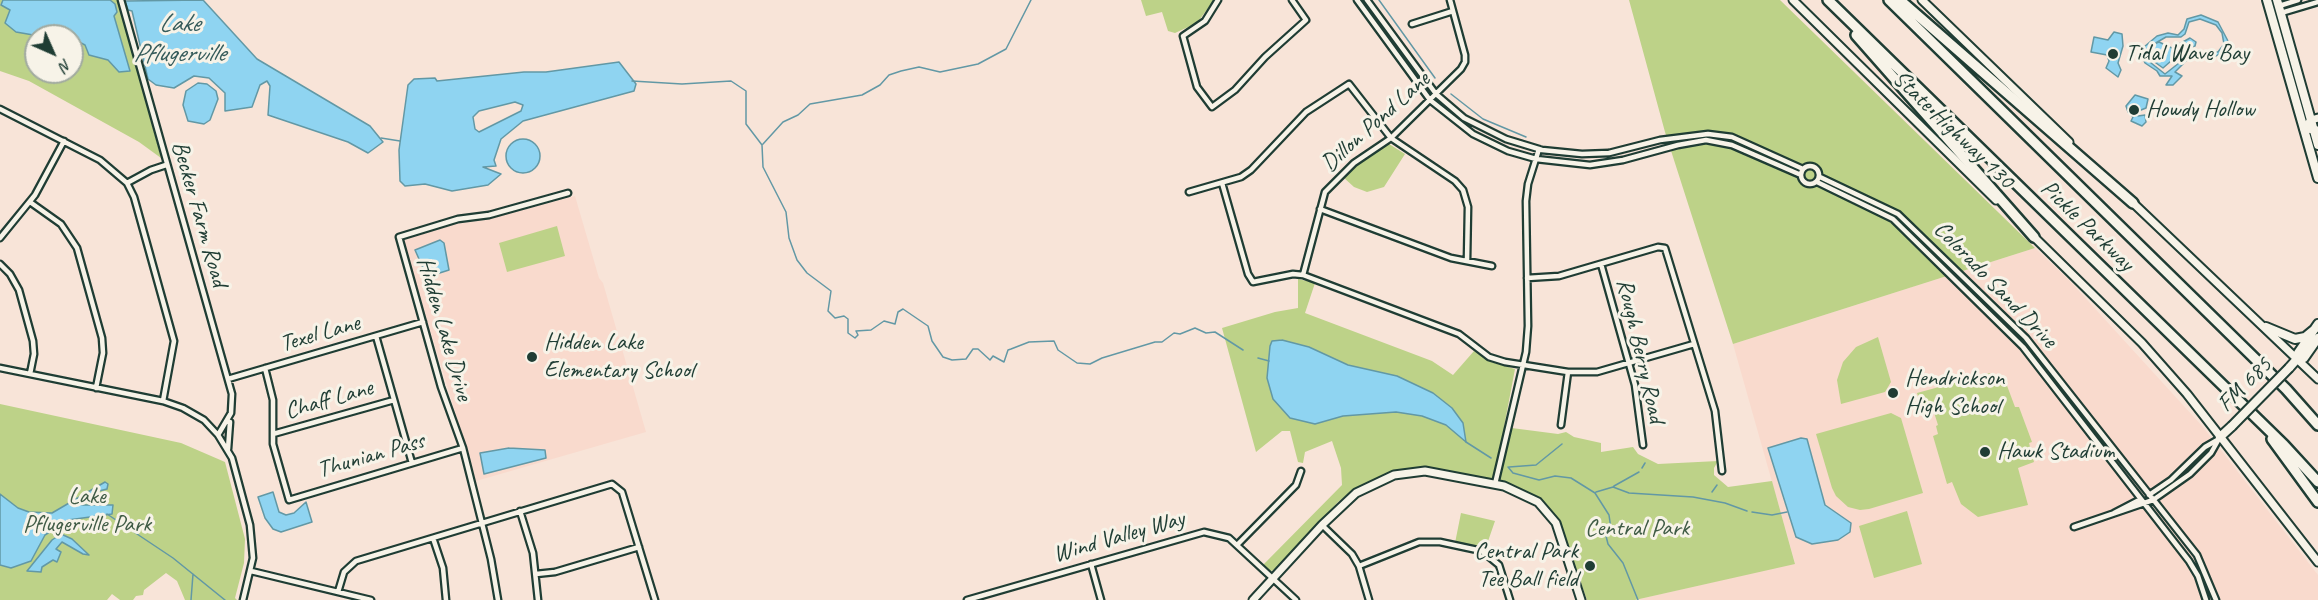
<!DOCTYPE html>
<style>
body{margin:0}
#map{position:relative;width:2318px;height:600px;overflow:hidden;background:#f8e4d8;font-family:Caveat,sans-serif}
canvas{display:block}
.north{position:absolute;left:24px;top:24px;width:60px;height:60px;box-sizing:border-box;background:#f7f3e8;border:2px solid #a1aaa0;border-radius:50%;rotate:135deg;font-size:16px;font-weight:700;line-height:24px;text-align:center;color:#1f3d34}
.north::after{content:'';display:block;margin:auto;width:21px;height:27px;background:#1f3d34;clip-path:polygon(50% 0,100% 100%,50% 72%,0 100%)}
</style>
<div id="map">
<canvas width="2318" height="600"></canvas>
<div class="north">N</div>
</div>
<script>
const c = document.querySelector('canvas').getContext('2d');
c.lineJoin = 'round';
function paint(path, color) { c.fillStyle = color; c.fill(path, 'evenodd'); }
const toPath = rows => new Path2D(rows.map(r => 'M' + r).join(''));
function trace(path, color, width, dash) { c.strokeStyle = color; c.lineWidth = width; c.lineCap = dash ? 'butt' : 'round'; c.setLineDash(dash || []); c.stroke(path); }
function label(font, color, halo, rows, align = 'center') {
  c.font = font + ' Caveat,sans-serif'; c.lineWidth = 6; c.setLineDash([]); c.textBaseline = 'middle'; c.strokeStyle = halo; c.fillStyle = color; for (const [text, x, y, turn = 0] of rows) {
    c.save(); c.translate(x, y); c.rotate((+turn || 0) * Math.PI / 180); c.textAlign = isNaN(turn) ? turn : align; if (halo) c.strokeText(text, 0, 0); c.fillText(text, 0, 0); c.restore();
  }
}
const built = toPath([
 [575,196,599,278,603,283,646,432,476,481,403,240,457,224,486,220],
 [2035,248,2068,279,2203,427,2318,575,2318,600,1635,600,1795,563,1733,344]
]);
const green = toPath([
 [0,0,118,0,161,158,139,142,29,81,0,71],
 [36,36,72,36,72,72,36,72],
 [1141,0,1214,0,1197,23,1175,33,1168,31,1162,12,1146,16],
 [1629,0,1780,0,2035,248,1733,344,1665,132],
 [1389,144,1405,154,1384,187,1367,192,1354,187,1343,177,1356,164],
 [557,226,565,256,507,272,499,243],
 [1298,279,1315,283,1305,313,1432,361,1453,375,1474,351,1491,362,1515,369,1504,427,1558,434,1566,432,1574,437,1601,443,1601,452,1633,447,1638,454,1658,464,1718,461,1714,468,1714,475,1728,487,1772,481,1795,564,1635,600,1587,600,1559,520,1538,497,1514,485,1488,478,1421,468,1383,475,1353,490,1338,502,1275,570,1270,571,1263,565,1342,485,1341,468,1332,441,1305,452,1303,463,1298,462,1290,431,1282,431,1256,452,1222,328,1275,312,1298,308],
 [1878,337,1891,382,1885,392,1841,404,1837,380,1843,362,1856,347],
 [1990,373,1994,386,2006,383,2015,407,2019,407,2032,442,2029,443,2034,462,2018,468,2028,505,1978,517,1961,504,1952,482,1947,484,1933,436,1938,434,1936,426,1938,425,1931,403,1921,406,1917,393],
 [0,404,181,443,225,462,245,539,244,563,235,598,237,600,185,600,177,581,166,573,144,590,143,595,136,596,133,600,120,600,112,594,107,600,0,600],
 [1891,413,1901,418,1923,493,1869,509,1860,510,1848,507,1836,496,1832,488,1816,434],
 [1907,511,1922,564,1874,578,1859,526],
 [1461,513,1495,521,1485,550,1455,543]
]);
const water = toPath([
 [3,0,110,0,115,4,117,12,114,16,130,71,119,72,108,60,89,55,85,45,79,42,80,54,72,55,72,36,39,36,16,32,5,23,10,10,1,5,3,0],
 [203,0,257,59,370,126,383,142,368,153,348,142,268,115,270,86,267,81,260,85,252,107,225,111,225,93,209,78,194,76,174,88,156,85,148,79,132,11,128,10,125,1,203,0],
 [2201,15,2218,22,2228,41,2225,50,2213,58,2194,56,2187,60,2175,72,2182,76,2173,85,2166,85,2172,76,2160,76,2157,71,2145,63,2142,57,2144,47,2157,36,2168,33,2178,35,2184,29,2187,19,2201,15],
 [2200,19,2216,25,2222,33,2224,44,2218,52,2193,52,2165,74,2146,59,2147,49,2153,45,2149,58,2163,68,2171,61,2172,52,2195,46,2196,42,2190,38,2172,48,2159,42,2154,44,2166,37,2181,37,2185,34,2189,22,2200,19],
 [2114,32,2122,34,2123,46,2118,63,2121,70,2118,77,2106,68,2109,61,2107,55,2091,52,2094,37,2108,40,2114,32],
 [619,62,636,84,634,91,523,121,501,139,494,160,496,166,483,167,501,174,488,185,452,191,425,184,405,186,400,181,399,150,408,85,414,79,435,78,437,81,524,72,546,72,619,62],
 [515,102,523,105,521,111,479,132,475,129,473,117,479,111,515,102],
 [198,83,207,84,216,91,218,99,210,120,204,124,188,121,183,105,186,91,198,83],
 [2135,95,2148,99,2146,108,2136,112,2138,116,2145,115,2146,122,2142,126,2131,121,2133,117,2128,112,2126,106,2135,95],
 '506 156a17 17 0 1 1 34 0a17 17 0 1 1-34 0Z',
 [440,240,444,243,449,270,427,277,415,250,440,240],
 [1282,340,1309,347,1348,365,1397,376,1433,393,1452,408,1463,423,1466,442,1446,425,1422,416,1396,412,1343,416,1315,424,1290,418,1273,399,1267,378,1270,346,1272,341,1282,340],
 [1801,438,1807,439,1825,505,1851,523,1850,532,1838,540,1812,544,1796,537,1768,448,1801,438],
 [509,448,545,450,546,458,484,474,480,453,509,448],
 [105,482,108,484,107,489,99,491,82,505,113,505,112,514,68,520,45,535,31,561,11,568,0,565,0,494,18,508,29,512,52,513,105,482],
 [273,492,279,512,286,515,294,513,306,502,312,522,281,532,273,529,265,518,258,497,273,492],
 [61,534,72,539,89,555,83,554,62,542,56,549,61,552,57,562,53,560,42,567,41,572,27,571,52,540,61,534]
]);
const stream = toPath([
 [1379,0,1435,78],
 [632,81,682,84,731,81,746,91,746,124,762,145,763,167,786,212,789,238,797,260,807,273,831,291,828,311,835,318,844,316,848,319,848,333,855,338,858,335,856,331,871,330,884,321,895,324,898,312,903,309,928,326,932,341,943,357,952,360,966,359,973,349,978,349,990,360,993,356,1004,362,1008,350,1011,349,1029,342,1054,341,1058,350,1077,363,1090,364,1102,358,1155,342,1162,342,1174,333,1180,334,1195,328,1206,333,1215,332,1243,350],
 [1451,94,1483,119,1526,137],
 [381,138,400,141],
 [763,144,783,122,798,115,810,104,862,95,880,85,889,75,901,71,919,67,940,72,978,64,1006,49,1031,0],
 [1258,358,1269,361],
 [1466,442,1491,458],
 [1508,467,1513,473,1539,480,1555,476,1571,478,1595,493,1609,515,1611,529,1606,536,1608,544,1623,563,1638,600],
 [1509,467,1536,465,1562,444],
 [1642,468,1645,463],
 [1614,486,1639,472],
 [1596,492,1613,487,1629,493,1693,497,1725,503,1747,511],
 [1712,492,1717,485],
 [1752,512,1772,515,1787,512],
 [107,514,173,558,225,600],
 [191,600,193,574]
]);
const street = toPath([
 [121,0,232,394,231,413,218,435],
 [1218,0,1205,21,1183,36,1197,87,1212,107,1235,90,1265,57,1306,20,1292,0],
 [1357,0,1430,100,1473,134,1508,151,1536,159,1590,165,1623,160,1678,145,1706,140,1732,145,1801,175],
 [1367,0,1436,94,1464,118,1506,139,1542,150,1582,154,1609,153,1660,140,1708,134,1732,137,1803,169],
 [2279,6,2298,0],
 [2281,13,2318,2],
 [1412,24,1453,11],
 [0,109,100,160,127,183,134,197,174,341,163,401],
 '1801 175a9 9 0 1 1 18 0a9 9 0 1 1-18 0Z',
 [1820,177,1898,214,2026,338,2197,555,2216,600],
 [1817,182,1893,219,2023,347,2189,561,2198,576,2206,600],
 [127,183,151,170,166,165],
 [1222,183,1248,274,1253,282,1293,274,1303,275,1459,334,1489,357,1505,362,1568,372,1597,372,1694,344],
 [1189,192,1241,177,1251,170,1306,112,1349,84,1391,138,1455,181,1463,190,1468,207,1467,261],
 [30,202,61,224,77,248,102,338,103,353,96,388],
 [1320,209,1451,258,1492,266],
 [0,238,35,195,64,141],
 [0,264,10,274,19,290,33,341,34,354,30,374],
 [1601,264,1635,385,1643,445],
 [1303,275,1325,192,1354,163,1391,138,1461,69,1465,62,1465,55,1450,0],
 [1527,278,1559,276,1658,247,1665,248,1715,411,1722,471],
 [376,336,412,463],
 [0,368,163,401,183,408,204,420,218,435,232,458,250,525,253,558,243,600],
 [265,368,273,400,273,444,289,500,463,448],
 [228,379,423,322],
 [1561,425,1568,372],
 [273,434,394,400],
 [228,449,230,422],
 [1495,484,1526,352,1528,326,1526,201,1528,184,1539,149],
 [2149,495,2171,480,2205,447,2219,439],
 [520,511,533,553,538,600],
 [2114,513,2141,499],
 [1322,525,1352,554,1359,566,1369,600],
 [2074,527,2153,500,2190,474,2211,453,2220,437],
 [433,538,443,568,446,600],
 [1238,544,1296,485,1301,471],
 [1091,564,1101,600],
 [1359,566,1419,542,1440,542,1482,551,1499,565,1510,600],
 [251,571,371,600],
 [536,574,555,572,639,547],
 [338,592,344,572,356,561,612,484,622,492,655,600],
 [498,600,491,559,463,448,441,387,399,237,458,219,489,215,568,193],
 [967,600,1204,532,1229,538,1296,600]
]);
const secondary = toPath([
 [1793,0,1996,200],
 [1922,0,2069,142],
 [2318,118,2311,120,2304,129,2318,130],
 [2131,201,2318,379],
 [2032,235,2142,343,2187,394,2318,562],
 [1253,600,1322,525,1356,493,1394,475,1425,471,1504,486,1538,502,1556,523,1581,600]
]);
const primary = toPath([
 [2267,0,2318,178],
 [2277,0,2318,145],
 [2266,327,2295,339,2305,337,2316,328],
 [2297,359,2298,353,2318,324],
 [2289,368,2297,359,2304,358,2318,338],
 [2220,437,2232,426]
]);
const highway = toPath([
 [1828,0,2284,445,2318,482],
 [1889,0,2286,389,2318,425],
 [1900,0,2133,203],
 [1856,35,2034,237],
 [2272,439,2318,502]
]);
const primaryBridge = toPath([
 [2232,426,2289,368]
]);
const markers = [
 [2113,54,6,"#1f3d34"],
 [2134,110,6,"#1f3d34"],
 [532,357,6,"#1f3d34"],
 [1893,393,6,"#1f3d34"],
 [1985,452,6,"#1f3d34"],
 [1590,566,6,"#1f3d34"]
];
const poiNames = [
 ["Tidal Wave Bay",2125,54],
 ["Howdy Hollow",2146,110],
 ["Hidden Lake",544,343],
 ["Elementary School",544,371],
 ["Hendrickson",1905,379],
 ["High School",1905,407],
 ["Hawk Stadium",1997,452],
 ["Central Park",1578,552,"right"],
 ["Tee Ball field",1578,580,"right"]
];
const streetNames = [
 ["Dillon Pond Lane",1376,122,-42],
 ["State Highway 130",1953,130,44],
 ["Becker Farm Road",199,214,74],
 ["Pickle Parkway",2087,226,44],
 ["Colorado Sand Drive",1995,285,46],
 ["Hidden Lake Drive",444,329,74],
 ["Texel Lane",320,334,-16],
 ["Rough Berry Road",1640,351,77],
 ["FM 685",2245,385,-45],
 ["Chaff Lane",329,400,-16],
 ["Thunian Pass",371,456,-16],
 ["Wind Valley Way",1119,537,-16]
];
const parkNames = [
 ["Lake",87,497],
 ["Pflugerville Park",87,525],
 ["Central Park",1637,529]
];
const waterNames = [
 ["Lake",179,24],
 ["Pflugerville",179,54]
];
paint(built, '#f9dacd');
paint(green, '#bdd288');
paint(water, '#8fd4f1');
trace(water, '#6298a5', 1.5);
trace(stream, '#6298a5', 1.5);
trace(street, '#1f3d34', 9);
trace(secondary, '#1f3d34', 11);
trace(primary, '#1f3d34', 12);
trace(highway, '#1f3d34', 14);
trace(street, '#f7f3e8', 4.5);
trace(secondary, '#f7f3e8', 7);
trace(primary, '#f7f3e8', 8);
trace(highway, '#f7f3e8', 9);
trace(primaryBridge, '#1f3d34', 12, []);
trace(primaryBridge, '#f7f3e8', 8);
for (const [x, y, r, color] of markers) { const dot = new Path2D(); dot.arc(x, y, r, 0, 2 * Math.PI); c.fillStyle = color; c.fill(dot); trace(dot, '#f7f3e8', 2); }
label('24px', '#1f3d34', '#f7f3e8', poiNames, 'left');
label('24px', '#1f3d34', '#f7f3e8', streetNames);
label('24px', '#3f5b45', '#f7f3e8', parkNames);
label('italic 26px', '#355b5a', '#f7f3e8', waterNames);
</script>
